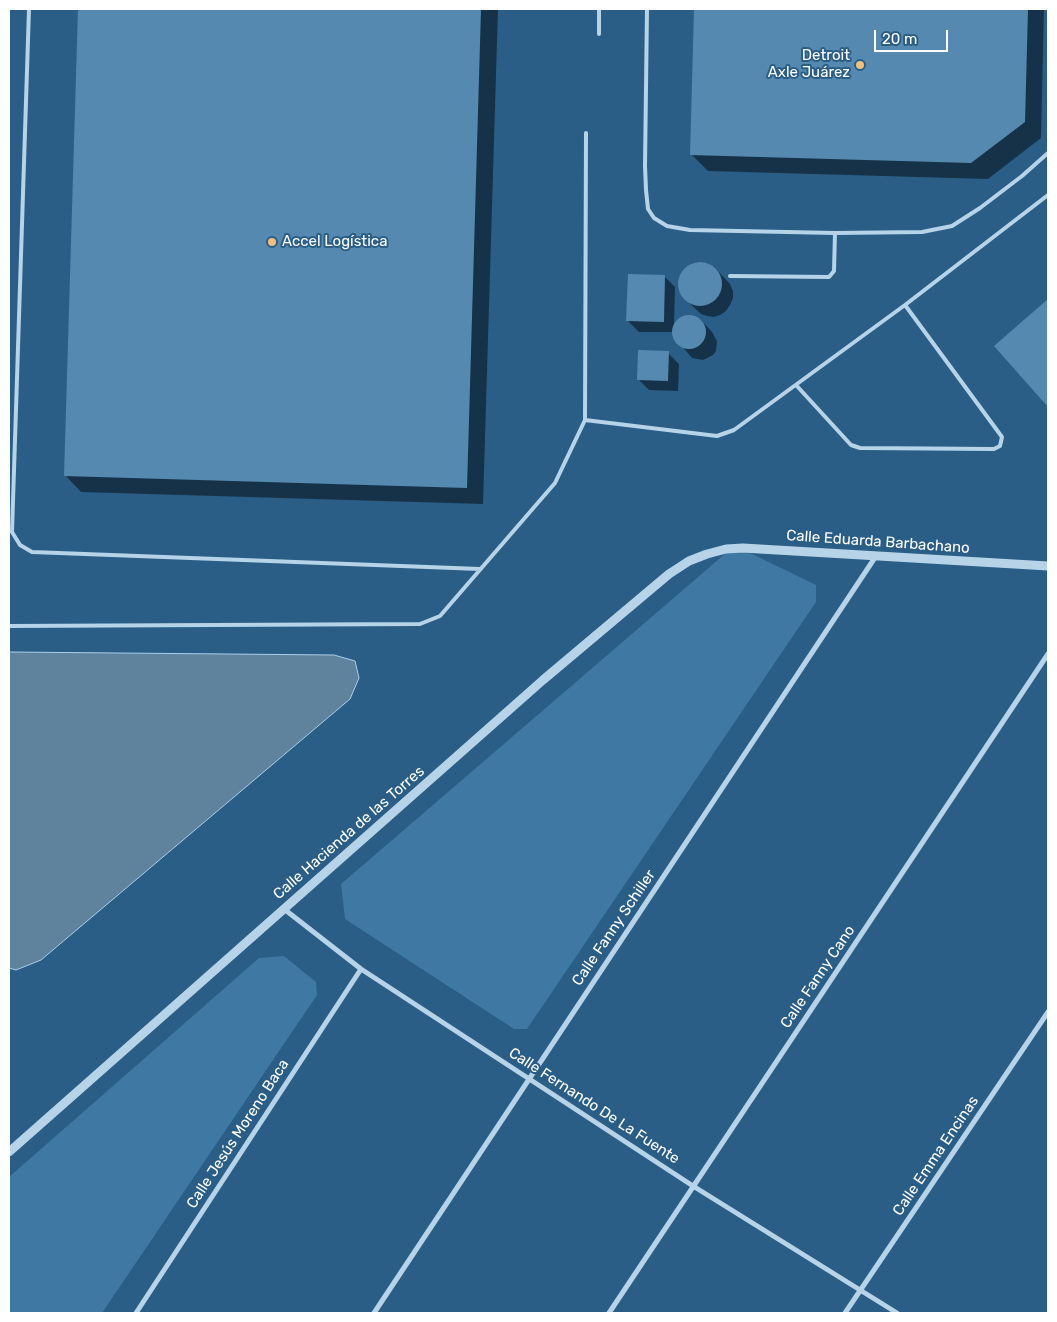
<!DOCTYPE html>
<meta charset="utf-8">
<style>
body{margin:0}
#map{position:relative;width:1057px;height:1322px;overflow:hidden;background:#2a5e87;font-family:Rubik,sans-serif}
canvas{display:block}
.frame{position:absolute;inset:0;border:10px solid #fff;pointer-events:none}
.scale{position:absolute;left:874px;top:30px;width:74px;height:22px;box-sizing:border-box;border:2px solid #fff;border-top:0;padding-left:6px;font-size:15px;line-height:18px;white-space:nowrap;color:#fff;-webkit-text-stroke:4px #2a5e87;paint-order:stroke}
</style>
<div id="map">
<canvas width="1057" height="1322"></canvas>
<div class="frame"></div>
<div class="scale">20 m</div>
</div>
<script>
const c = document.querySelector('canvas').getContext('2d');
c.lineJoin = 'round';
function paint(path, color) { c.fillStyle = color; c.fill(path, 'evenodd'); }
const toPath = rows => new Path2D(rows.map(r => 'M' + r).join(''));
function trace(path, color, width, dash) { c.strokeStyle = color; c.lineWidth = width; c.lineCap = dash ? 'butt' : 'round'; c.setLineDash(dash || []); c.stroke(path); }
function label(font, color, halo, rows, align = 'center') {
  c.font = font + ' Rubik,sans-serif'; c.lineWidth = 4; c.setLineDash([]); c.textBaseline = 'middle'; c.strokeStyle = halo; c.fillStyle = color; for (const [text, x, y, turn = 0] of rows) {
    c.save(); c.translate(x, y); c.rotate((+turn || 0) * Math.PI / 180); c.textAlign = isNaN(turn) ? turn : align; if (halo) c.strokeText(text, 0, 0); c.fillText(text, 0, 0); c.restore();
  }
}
const green = toPath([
 [746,551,816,585,816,602,527,1029,514,1029,345,919,341,884,726,553],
 [284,956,316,982,317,995,102,1313,9,1313,9,1177,259,958]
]);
const water = toPath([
 [9,652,334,655,355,661,359,678,350,699,41,960,16,970,9,968,9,652]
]);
const shadow = toPath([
 [79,9,498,9,483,504,81,492,65,475],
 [695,9,1044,9,1041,138,988,179,708,171,692,155],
 [700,262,707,264,714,267,730,284,733,291,733,298,730,305,726,311,720,315,714,317,707,316,701,314,684,298,680,292,679,286,679,279,681,273,686,267,693,263],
 [664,276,675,287,674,326,681,318,686,316,692,316,701,320,712,332,717,341,716,351,713,355,703,360,692,358,674,337,673,332,639,332,628,321],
 [1048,300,1048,406,996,346],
 [668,353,679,364,678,391,649,390,638,379]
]);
const building = toPath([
 [78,9,481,9,467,488,64,476],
 [694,9,1028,9,1025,122,971,163,690,155],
 '678 284a22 22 0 1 1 44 0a22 22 0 1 1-44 0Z',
 [628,274,665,275,664,322,626,321],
 [1048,299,1048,407,994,346],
 '672 332a17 17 0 1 1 34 0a17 17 0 1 1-34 0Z',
 [638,350,669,351,668,381,637,380]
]);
const service = toPath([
 [29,9,12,532,20,545,32,552,480,569],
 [599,9,599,34],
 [647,9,645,166,646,190,648,209,654,218,667,226,690,230,835,233,922,232,952,226,980,208,1022,176,1048,153],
 [730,276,829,277,834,271,835,233],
 [796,385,851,445,860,448,994,449,1000,446,1002,437,905,305],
 [585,420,586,133],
 [9,626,420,624,440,616,555,483,585,420,717,436,734,430,905,305,1048,195]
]);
const minor = toPath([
 [284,909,361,969,693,1186,897,1313],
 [136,1313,361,969],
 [374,1313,876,556],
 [609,1313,1048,654],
 [845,1313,1048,1012]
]);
const tertiary = toPath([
 [9,1152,543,680,669,574,689,561,707,554,726,549,743,548,1048,566]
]);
const markers = [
 [860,65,5,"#efc07d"],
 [272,242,5,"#efc07d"]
];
const poiNames = [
 ["Detroit",850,56],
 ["Axle Juárez",850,73],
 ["Accel Logística",282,242,"left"]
];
const streetNames = [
 ["Calle Eduarda Barbachano",878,542,4],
 ["Calle Hacienda de las Torres",349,833,-41],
 ["Calle Fanny Schiller",614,928,-56],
 ["Calle Fanny Cano",818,977,-56],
 ["Calle Fernando De La Fuente",594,1106,33],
 ["Calle Jesús Moreno Baca",238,1134,-57],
 ["Calle Emma Encinas",936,1156,-56]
];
paint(green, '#3e78a3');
paint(water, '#5f829d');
trace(water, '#abcfe8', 1);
paint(shadow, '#0007');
paint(building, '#5689b0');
trace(service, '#b6d3e8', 4);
trace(minor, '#b6d3e8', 5);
trace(tertiary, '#b6d3e8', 9);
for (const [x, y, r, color] of markers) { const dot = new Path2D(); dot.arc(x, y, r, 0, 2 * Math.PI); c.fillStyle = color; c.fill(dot); trace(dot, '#2a5e87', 2); }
label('15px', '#fff', '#2a5e87', poiNames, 'right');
label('15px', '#fff', '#2a5e87', streetNames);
</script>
